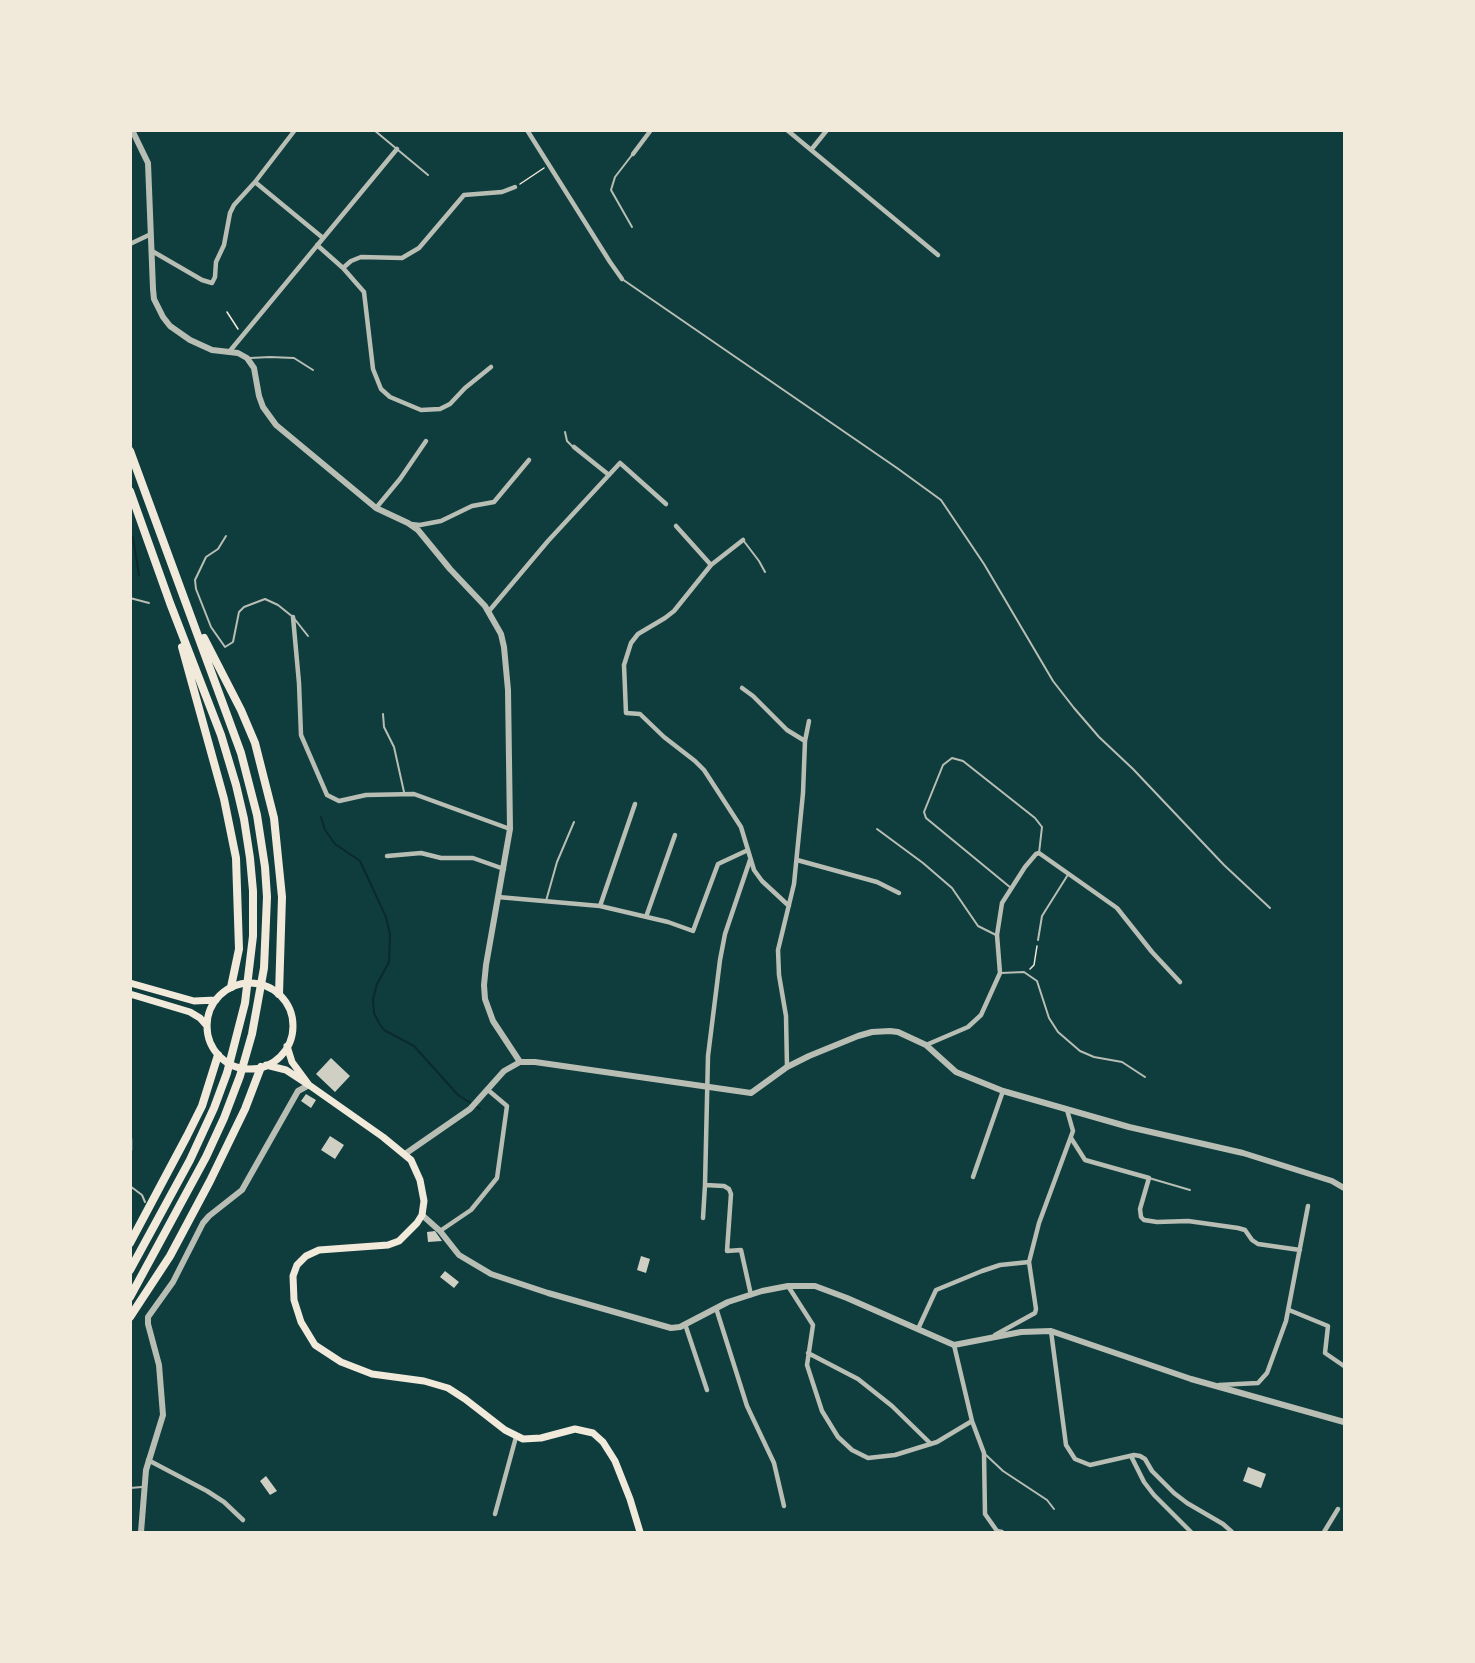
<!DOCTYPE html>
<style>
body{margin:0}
#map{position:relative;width:1475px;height:1663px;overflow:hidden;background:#0f3d3e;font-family:"Source Serif 4",serif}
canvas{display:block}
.frame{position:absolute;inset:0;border:132px solid #f1e9da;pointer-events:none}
</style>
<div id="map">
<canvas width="1475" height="1663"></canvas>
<div class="frame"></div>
</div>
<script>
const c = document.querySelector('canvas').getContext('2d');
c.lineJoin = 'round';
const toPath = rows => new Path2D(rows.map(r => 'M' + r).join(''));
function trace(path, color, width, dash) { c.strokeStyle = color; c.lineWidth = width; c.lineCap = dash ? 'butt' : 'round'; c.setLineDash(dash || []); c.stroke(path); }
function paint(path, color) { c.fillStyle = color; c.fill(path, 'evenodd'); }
const stream = toPath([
 [130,534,133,538,139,575],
 [321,817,325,830,335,844,360,861,386,917,390,934,389,962,377,984,373,999,374,1013,379,1023,384,1030,414,1046,458,1095,480,1109]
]);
const building = toPath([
 [331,1058,350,1076,335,1092,316,1074],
 [306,1094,316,1100,311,1108,301,1101],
 [330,1136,344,1145,335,1159,321,1150],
 [435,1231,442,1241,428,1242,427,1232],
 [641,1256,650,1259,646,1273,637,1270],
 [445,1271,459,1282,454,1288,440,1277],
 [1248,1467,1266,1474,1261,1488,1243,1481],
 [266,1476,277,1491,270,1495,260,1481]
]);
const path = toPath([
 [520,184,544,168],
 [227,312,238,329],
 [1030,969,1034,965,1037,946]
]);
const service = toPath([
 [374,130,428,175],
 [632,155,615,177,611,190,632,227],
 [622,279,897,468,941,500,984,564,1053,681,1074,708,1099,737,1133,769,1224,865,1270,908],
 [250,358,270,357,294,358,313,370],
 [565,432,567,441,573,447],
 [226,536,218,549,206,557,195,580,196,589,211,627,225,647,233,642,239,612,244,607,265,599,278,605,293,617,308,636],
 [743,540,759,561,765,572],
 [130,598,149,603],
 [383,714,384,727,394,747,404,792],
 [877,829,923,863,952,888,978,926,996,935],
 [1011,888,926,818,924,812,943,765,952,758,963,761,1035,818,1042,827,1039,853],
 [546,901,557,862,574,822],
 [1038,940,1042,916,1069,873],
 [1001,973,1024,972,1037,981,1049,1018,1058,1032,1080,1051,1094,1057,1122,1062,1145,1077],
 [1149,1178,1190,1190],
 [130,1186,142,1195,145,1202],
 [986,1455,1003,1471,1047,1500,1054,1509],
 [130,1488,142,1487]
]);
const minor = toPath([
 [527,130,610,262,622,279],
 [787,130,938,255],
 [811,150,827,130],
 [633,154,651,130],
 [255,182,323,238],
 [130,244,151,234],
 [317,245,343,268,364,292,373,369,381,389,390,397,421,410,440,409,450,404,465,388,491,367],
 [152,251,202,280,212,283,215,277,216,262,224,245,230,213,234,205,255,182,295,130],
 [343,268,351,261,361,257,402,258,419,248,464,195,502,192,515,187],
 [229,352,397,149],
 [574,447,609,475],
 [376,508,400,479,426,441],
 [411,524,420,525,441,521,472,506,494,502,529,460],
 [676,526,711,565,743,540],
 [711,565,674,611,665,618,638,634,631,643,624,665,626,713,640,714,664,737,695,761,704,770,741,827,754,870,762,881,789,906],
 [489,611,548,541,620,463,666,504],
 [293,617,299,683,301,735,327,795,339,801,366,795,414,794,510,829],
 [742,688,753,696,787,730,805,741],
 [387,856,421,853,441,858,473,858,504,869],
 [750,860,725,934,720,960,708,1056,705,1185,724,1186,729,1189,731,1194,727,1251,741,1250,751,1295],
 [797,860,877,882,899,893],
 [498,897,600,906,668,922,693,931,718,864,748,850],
 [600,906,635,804],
 [646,917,675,835],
 [926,1045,968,1027,981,1015,1000,973,997,935,1002,903,1025,867,1036,854,1039,853,1117,908,1152,952,1180,982],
 [787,1067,786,1016,779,975,778,950,794,884,803,793,805,741,809,721],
 [1071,1138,1085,1160,1149,1178,1140,1209,1141,1217,1144,1220,1157,1222,1188,1221,1238,1228,1245,1230,1252,1240,1258,1244,1300,1250],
 [130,1139,130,1150],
 [973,1177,1003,1091],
 [703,1218,705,1185],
 [440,1231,471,1210,497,1178,507,1106,488,1090],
 [788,1286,813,1325,807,1365,822,1411,838,1437,852,1450,868,1458,895,1455,937,1442,972,1421],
 [716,1308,747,1406,774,1463,784,1506],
 [1289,1310,1328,1326,1325,1353,1344,1366],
 [685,1324,707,1390],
 [918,1329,936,1290,982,1271,1000,1265,1029,1262],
 [1051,1331,1066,1445,1075,1459,1090,1465,1134,1455,1140,1456,1145,1459,1152,1471,1174,1493,1187,1503,1223,1524,1232,1532],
 [995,1335,1035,1313,1036,1309,1029,1262,1039,1223,1073,1131,1067,1110],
 [954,1345,972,1421,984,1453,985,1514,997,1531,1002,1532],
 [808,1353,858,1379,892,1406,931,1444],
 [1219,1385,1258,1383,1267,1373,1286,1321,1308,1206],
 [1131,1456,1144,1482,1154,1495,1191,1532],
 [148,1460,207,1491,224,1502,243,1520],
 [495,1514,516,1437],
 [1324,1532,1338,1509]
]);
const tertiary = toPath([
 [132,130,148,163,153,289,154,299,163,317,170,326,190,340,212,350,238,353,247,358,254,368,259,396,263,407,276,425,376,508,408,523,418,530,450,569,485,606,501,634,504,647,508,690,510,829,486,965,484,985,485,999,493,1021,520,1062],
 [405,1154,470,1109,504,1071,520,1062,535,1062,751,1093,787,1067,809,1056,858,1036,872,1032,890,1031,898,1032,926,1045,956,1072,1003,1091,1129,1127,1243,1153,1332,1181,1344,1188],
 [422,1215,440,1231,459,1255,491,1274,548,1293,671,1328,680,1327,728,1302,762,1291,788,1286,815,1286,847,1298,954,1345,1021,1332,1051,1331,1191,1379,1344,1422],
 [141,1532,146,1470,163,1415,159,1365,148,1324,148,1317,173,1282,203,1223,209,1216,242,1190,298,1091,309,1085]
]);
const secondary = toPath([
 [130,983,194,1001,216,1000],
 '207 1026a43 43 0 1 1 86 0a43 43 0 1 1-86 0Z',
 [130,994,190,1012,200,1018,207,1026],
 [266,1065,286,1070,309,1085,292,1062,287,1046],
 [309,1085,383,1137,411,1160,420,1180,424,1201,422,1215,417,1223,399,1241,388,1245,319,1250,306,1256,297,1265,293,1276,294,1300,301,1322,315,1345,341,1362,372,1374,424,1381,448,1388,465,1399,505,1430,523,1439,541,1438,575,1429,593,1433,603,1442,615,1461,630,1499,640,1532]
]);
const trunk = toPath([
 [130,451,241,753,257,815,265,867,267,897,264,968,252,1034,240,1076,224,1118,206,1157,130,1297],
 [130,491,170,603,221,735,236,785,244,819,250,858,253,891,253,936,245,1003,227,1073,214,1108,190,1160,130,1270],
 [204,638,241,710,255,743,274,818,282,897,279,994],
 [182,647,224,799,236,858,239,949,231,987],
 [130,1243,187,1136,202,1106,218,1055],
 [130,1317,170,1256,210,1181,245,1109,261,1067]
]);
trace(stream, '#0a2a2b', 2);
paint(building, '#cfcfc3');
trace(path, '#f1e9da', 1.5);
trace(service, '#b8beb3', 2);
trace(minor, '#b8beb3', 4.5);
trace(tertiary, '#b8beb3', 6);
trace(secondary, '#f1e9da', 7);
trace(trunk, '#f1e9da', 8);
</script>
